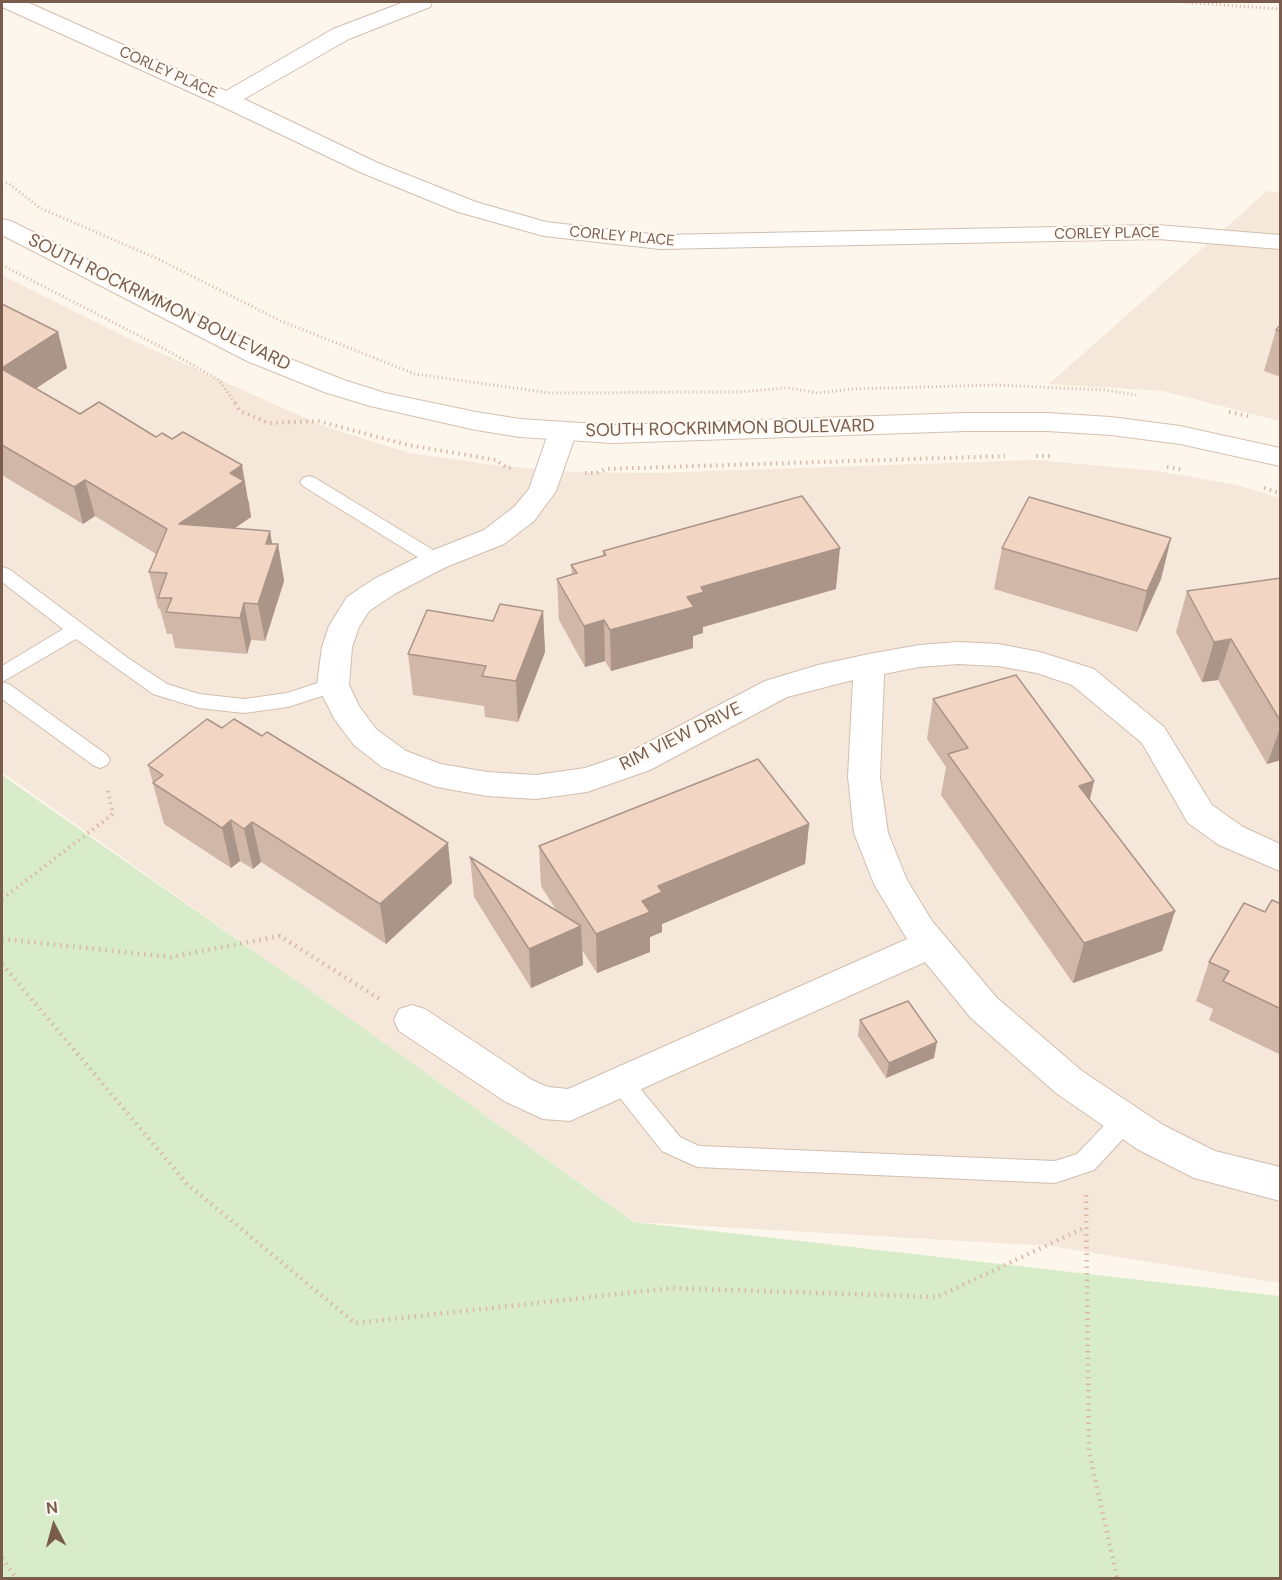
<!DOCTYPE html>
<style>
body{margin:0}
#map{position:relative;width:1282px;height:1580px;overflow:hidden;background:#fdf6ec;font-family:"DM Sans",sans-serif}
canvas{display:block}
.frame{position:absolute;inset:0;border:3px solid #7a5c4d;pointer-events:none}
.north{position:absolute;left:24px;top:1496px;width:60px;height:60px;-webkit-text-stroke:4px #fffaf3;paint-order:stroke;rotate:354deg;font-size:16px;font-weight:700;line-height:24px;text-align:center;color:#7a5c4d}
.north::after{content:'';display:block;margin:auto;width:21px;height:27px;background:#7a5c4d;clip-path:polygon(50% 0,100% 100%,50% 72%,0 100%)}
</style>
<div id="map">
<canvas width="1282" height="1580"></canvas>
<div class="frame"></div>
<div class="north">N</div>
</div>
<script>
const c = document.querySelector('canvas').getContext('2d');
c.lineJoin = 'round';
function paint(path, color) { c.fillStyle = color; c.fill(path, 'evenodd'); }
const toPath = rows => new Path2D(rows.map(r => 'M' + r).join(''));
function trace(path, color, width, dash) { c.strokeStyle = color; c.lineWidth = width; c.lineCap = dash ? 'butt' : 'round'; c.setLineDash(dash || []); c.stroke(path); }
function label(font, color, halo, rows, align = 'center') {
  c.font = font + ' "DM Sans",sans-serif'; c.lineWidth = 4.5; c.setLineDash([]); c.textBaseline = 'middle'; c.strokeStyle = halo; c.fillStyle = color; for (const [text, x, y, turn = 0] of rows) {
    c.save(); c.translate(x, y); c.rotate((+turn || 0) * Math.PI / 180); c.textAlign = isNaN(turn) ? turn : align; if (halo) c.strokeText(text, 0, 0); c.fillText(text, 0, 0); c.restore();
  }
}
const residential = toPath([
 [1267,191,1280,193,1280,421,1163,391,1049,384],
 [2,275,136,342,323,426,410,453,492,465,576,472,654,473,1036,460,1157,471,1237,485,1280,498,1280,1283,1050,1246,635,1222,2,772]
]);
const green = toPath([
 [2,775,345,1015,634,1222,1280,1296,1280,1578,2,1578]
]);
const pathFar2 = toPath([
 [1180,2,1280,9],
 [2,183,8,183,40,208,158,259,281,321,415,374,550,393,738,392,788,388,818,393,851,389,995,385,1104,390,1136,395],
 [2,265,161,347,219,380,236,404]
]);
const pathFar1 = toPath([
 [235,403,240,411,269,423,318,421,408,445,496,460,507,468,514,468],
 [1229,412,1248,416],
 [1036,456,1053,456],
 [1167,467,1184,470],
 [585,473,597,473,605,469,1005,456],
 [1264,488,1280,493],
 [2,899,113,814,107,787]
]);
const path = toPath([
 [2,939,171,957,280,936,381,1000],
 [2,964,187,1184,355,1323,673,1288,937,1297,1086,1227],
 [1086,1195,1089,1451,1117,1578],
 [2,1558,16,1578]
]);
const lane = toPath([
 [309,476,315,478,443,556,445,560,443,564,436,566,429,564,303,486,300,482,303,478,309,476],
 [2,567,9,569,128,658,167,684,199,694,244,699,287,693,333,678,340,680,343,685,340,690,288,707,244,713,199,708,153,694,76,639,2,682,9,684,107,755,110,760,107,765,100,768,93,765,2,699,2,666,63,629,2,582,2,567],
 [621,1072,629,1075,680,1137,699,1146,1055,1161,1077,1154,1116,1113,1125,1110,1134,1113,1137,1120,1134,1127,1094,1170,1055,1183,697,1167,662,1151,613,1089,609,1082,613,1075,621,1072]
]);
const street = toPath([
 [2,2,27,2,226,91,333,29,404,2,432,2,430,7,349,39,244,99,378,163,476,202,546,222,660,235,1158,225,1280,235,1280,249,1158,239,660,249,544,236,458,212,362,173,219,105,2,7,2,2],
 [563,422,573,425,577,431,556,491,534,521,504,544,446,567,396,593,369,611,359,627,352,647,349,685,359,706,376,729,406,751,441,764,487,772,536,775,585,768,626,754,765,681,818,665,869,654,919,645,958,642,998,644,1040,652,1094,669,1164,727,1212,805,1243,827,1280,844,1280,871,1219,845,1188,823,1142,743,1072,685,1037,673,998,666,958,664,919,667,884,674,880,777,888,833,907,880,932,921,997,998,1082,1071,1163,1125,1215,1151,1280,1167,1280,1201,1194,1178,1137,1149,1056,1093,971,1018,925,962,570,1121,543,1119,506,1102,399,1031,394,1020,399,1009,412,1005,425,1009,532,1080,548,1087,568,1089,907,939,874,884,854,833,848,777,853,680,787,697,650,770,587,792,536,799,487,796,437,787,382,767,354,745,335,720,317,685,322,647,329,626,347,597,374,579,426,553,484,530,514,507,529,489,549,431,553,425,563,422]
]);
const secondary = toPath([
 [2,219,11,221,265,349,344,380,385,393,476,412,520,419,613,425,965,413,1047,413,1111,417,1180,426,1280,448,1280,466,1180,444,1111,435,1047,431,965,431,613,443,520,437,476,430,370,406,324,392,247,361,2,235,2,219]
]);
const wall = toPath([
 [2,304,58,332,67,368,36,388,80,414,249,501,251,517,235,528,273,544,278,544,284,581,265,641,251,640,247,654,175,648,172,634,167,634,160,609,158,608,149,572,156,554,95,516,83,524,2,475],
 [1281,324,1281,377,1264,371,1276,330],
 [1171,538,1161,579,1137,632,994,589,1002,548],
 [603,551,836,589,703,627,703,633,693,636,693,648,611,671,605,661,585,667,559,620,557,579,572,574,571,565,603,556],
 [1281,578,1281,760,1267,764,1218,680,1202,682,1176,632,1187,591],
 [543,611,545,652,518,722,485,717,484,706,413,695,408,654,493,621],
 [933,699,1094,781,1090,800,1175,911,1162,951,1073,983,941,795,946,767,927,739],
 [148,765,452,883,386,944,261,862,253,869,240,861,231,868,164,824],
 [809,824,805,864,662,924,662,932,650,937,650,952,597,973,582,950,583,965,531,988,474,897,470,857,556,910,541,886,539,846],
 [1281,904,1281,1055,1209,1020,1213,1009,1196,1001,1209,962,1265,912],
 [860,1020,934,1058,886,1078,858,1036]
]);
const shadedWall = toPath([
 [58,332,67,368,11,405,2,372,2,368],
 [242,465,251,517,187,561,179,524,230,473],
 [85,480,95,516,83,524,74,487],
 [270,531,274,554,278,544,284,581,265,641,258,604,266,544],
 [1171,538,1161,579,1137,632,1147,591],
 [840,548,836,589,703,627,703,633,693,636,693,648,611,671,610,630,687,597,701,587],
 [244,603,251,640,247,654,240,618],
 [543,611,545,652,518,722,516,681],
 [604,620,605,661,585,667,584,626],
 [1231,639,1218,680,1202,682,1214,642],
 [1281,726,1281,760,1267,764],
 [1094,781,1084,822,1079,786],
 [231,820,240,861,231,868,222,828],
 [252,822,261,862,253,869,244,829],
 [809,824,805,864,662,924,662,932,650,937,650,952,597,973,596,934,642,901,658,886],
 [448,843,452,883,386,944,380,904],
 [1175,911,1162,951,1073,983,1084,943],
 [581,926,583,965,531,988,529,949],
 [937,1042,934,1058,886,1078,889,1063]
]);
const building = toPath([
 [2,304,58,332,2,368,2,304],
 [1281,324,1281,332,1276,330,1281,324],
 [2,369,80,414,99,402,156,437,162,433,172,439,183,432,242,465,230,473,244,481,179,524,270,531,266,544,278,544,258,604,244,603,240,618,166,612,172,598,158,598,167,573,149,572,167,529,85,480,74,487,2,445,2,369],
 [802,496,840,548,701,587,704,592,687,597,694,607,610,630,604,620,584,626,557,579,577,573,571,565,606,555,603,551,802,496],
 [1029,497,1171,538,1147,591,1002,548,1029,497],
 [1281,578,1281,722,1231,639,1214,642,1187,591,1281,578],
 [500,604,543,611,516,681,482,676,486,666,408,654,427,610,493,621,500,604],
 [1016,675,1094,781,1079,786,1175,911,1084,943,948,754,968,748,933,699,1016,675],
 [207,719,222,728,234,719,262,736,267,732,448,843,380,904,252,822,244,829,231,820,222,828,153,783,163,775,148,765,207,719],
 [758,759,809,824,658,886,662,892,642,901,650,912,596,934,539,846,758,759],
 [470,857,581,926,529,949,470,857],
 [1272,900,1281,904,1281,1009,1223,981,1229,971,1209,962,1244,903,1265,912,1272,900],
 [908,1001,937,1042,889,1063,860,1020,908,1001]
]);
const farStreetnames = [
 ["CORLEY PLACE",168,73,24],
 ["CORLEY PLACE",1107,234,-1],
 ["CORLEY PLACE",622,237,5]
];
const streetNames = [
 ["SOUTH ROCKRIMMON BOULEVARD",159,303,26],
 ["SOUTH ROCKRIMMON BOULEVARD",730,429,-1],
 ["RIM VIEW DRIVE",681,737,-26]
];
paint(residential, '#f5e8da');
paint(green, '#d8ecc9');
trace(lane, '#d1beb0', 2);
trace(street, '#d1beb0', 2);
trace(secondary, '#d6c0b0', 2);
trace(pathFar2, '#d9b8a5', 3, [1, 3]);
trace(pathFar1, '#d9b8a5', 4, [1.5, 4.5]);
trace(path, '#d9b8a5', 4.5, [1.5, 5]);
paint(lane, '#fff');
paint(street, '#fff');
paint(secondary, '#fff');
paint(wall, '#d1b7a8');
paint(shadedWall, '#aa9588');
paint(building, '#f3d5c3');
trace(building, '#aa9588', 1.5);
label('15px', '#7a5c4d', '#fffaf3', farStreetnames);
label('18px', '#7a5c4d', '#fffaf3', streetNames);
</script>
